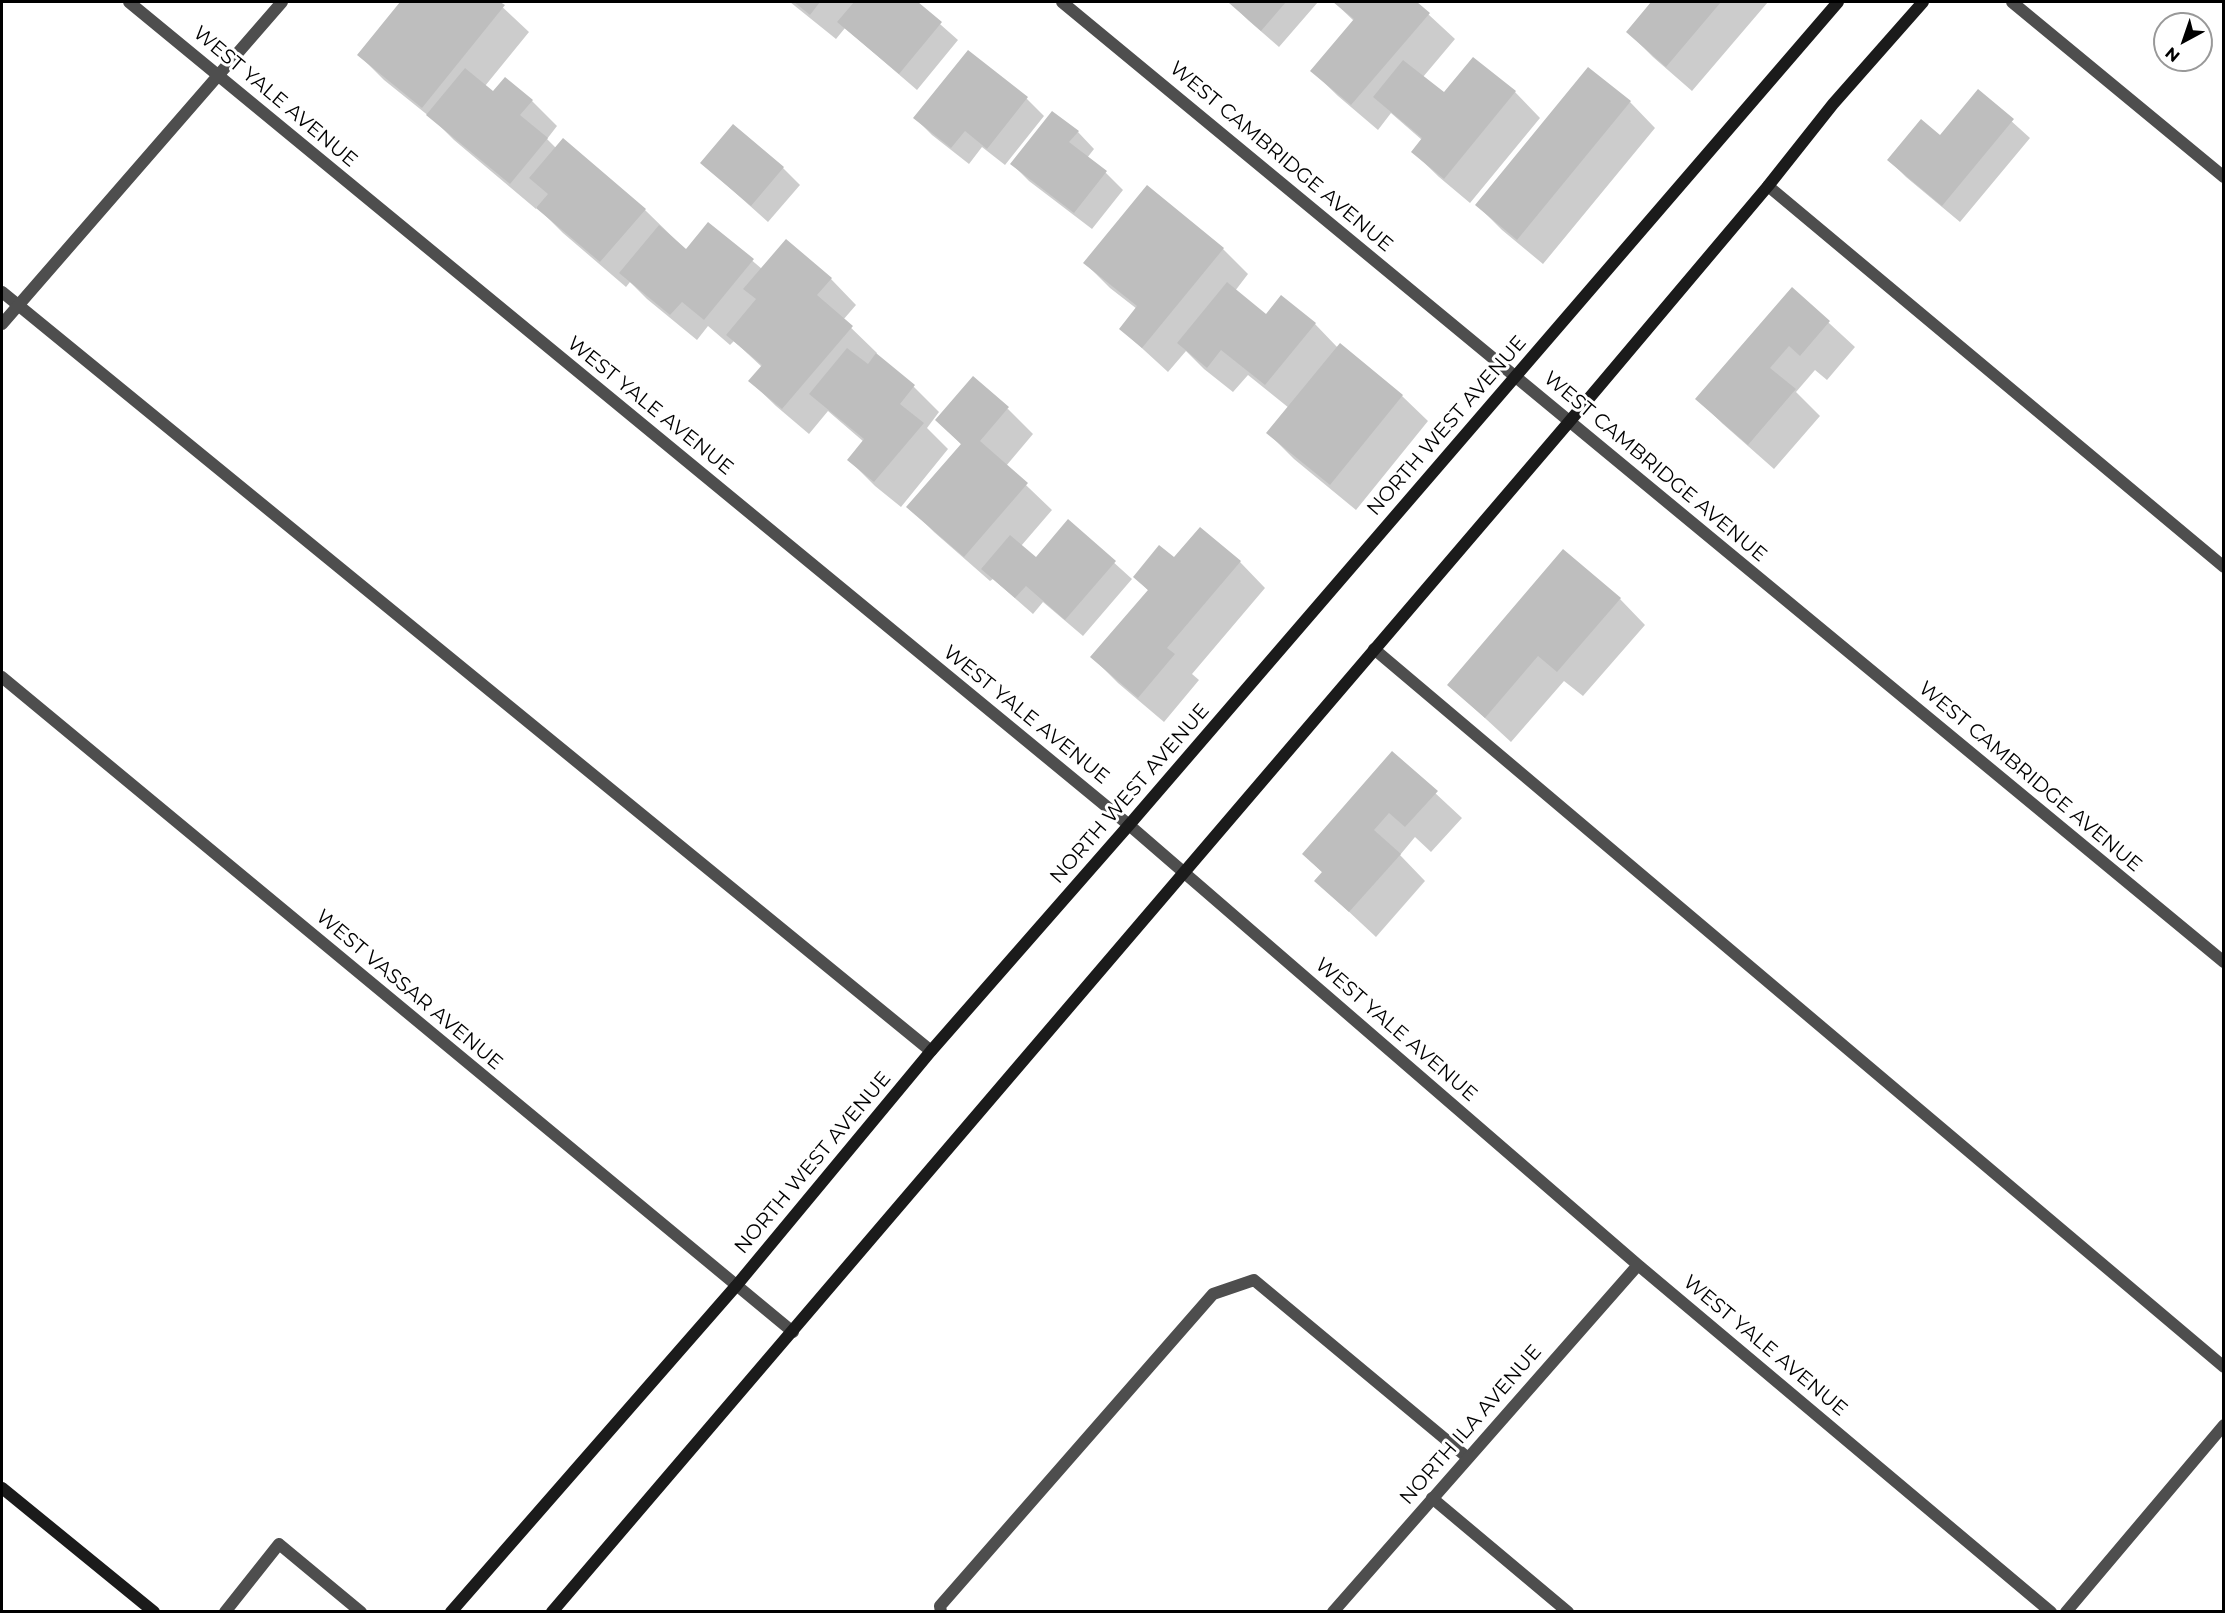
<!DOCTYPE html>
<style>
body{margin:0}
#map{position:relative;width:2225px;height:1613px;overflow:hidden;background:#fff;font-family:Montserrat,sans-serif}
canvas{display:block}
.frame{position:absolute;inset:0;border:3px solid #000;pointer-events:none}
.north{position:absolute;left:2153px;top:12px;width:60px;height:60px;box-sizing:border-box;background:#fff;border:2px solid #999;border-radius:50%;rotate:220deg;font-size:16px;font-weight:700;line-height:24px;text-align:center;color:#000}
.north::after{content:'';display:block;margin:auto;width:21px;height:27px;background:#000;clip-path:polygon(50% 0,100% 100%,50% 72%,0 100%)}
</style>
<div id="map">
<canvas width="2225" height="1613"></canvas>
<div class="frame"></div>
<div class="north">N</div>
</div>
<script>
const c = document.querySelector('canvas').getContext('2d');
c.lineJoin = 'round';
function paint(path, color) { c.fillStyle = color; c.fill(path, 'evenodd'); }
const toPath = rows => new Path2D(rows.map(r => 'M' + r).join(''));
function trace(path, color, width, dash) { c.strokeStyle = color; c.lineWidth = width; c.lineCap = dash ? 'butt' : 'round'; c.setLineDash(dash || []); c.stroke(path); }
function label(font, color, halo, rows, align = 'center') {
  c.font = font + ' Montserrat,sans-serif'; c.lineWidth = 6; c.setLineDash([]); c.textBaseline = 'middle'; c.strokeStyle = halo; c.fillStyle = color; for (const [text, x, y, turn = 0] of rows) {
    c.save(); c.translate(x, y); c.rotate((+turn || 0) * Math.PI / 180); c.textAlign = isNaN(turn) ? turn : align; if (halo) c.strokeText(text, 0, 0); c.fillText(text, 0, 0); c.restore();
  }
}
const shadow = toPath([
 [402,2,497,2,529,32,485,86,493,93,532,101,557,126,547,139,556,148,645,210,687,251,709,224,762,269,831,279,856,305,843,320,877,353,875,355,914,387,939,412,927,428,948,449,901,507,875,486,849,460,864,442,828,411,809,434,776,406,750,381,762,367,734,341,730,345,708,326,697,340,647,299,630,282,626,287,563,233,537,207,536,209,454,140,435,121,384,80,359,55],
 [790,2,915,2,958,40,917,90,845,28,836,39],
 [1233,2,1318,2,1279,47,1248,20,1231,3],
 [1334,2,1415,2,1455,39,1423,77,1444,94,1515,92,1540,118,1470,203,1439,177,1413,152,1422,140,1391,113,1378,130,1338,96,1312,71,1354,21],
 [1653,2,1768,2,1692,91,1653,57,1628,32],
 [968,52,1027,99,1044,116,1005,165,982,147,969,164,932,135,915,118],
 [1978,91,2030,138,1960,222,1906,177,1889,160,1940,137],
 [1630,102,1655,128,1543,264,1502,230,1477,205],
 [1078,132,1094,149,1087,158,1106,173,1123,190,1092,229,1029,181,1012,164],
 [702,163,783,168,800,185,768,222],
 [1223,249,1248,274,1235,291,1266,316,1315,324,1338,348,1402,396,1428,421,1356,510,1294,459,1268,433,1289,408,1248,375,1233,392,1204,369,1186,351,1168,372,1121,329,1137,309,1110,288,1085,263],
 [1792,289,1855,347,1827,380,1815,370,1796,392,1820,416,1774,469,1723,424,1697,399],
 [1008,409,1033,434,1006,466,1052,510,1021,546,1036,559,1069,522,1132,579,1083,636,1043,602,1033,614,993,579,990,581,934,532,909,507,962,445,937,420],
 [1174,559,1240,562,1265,588,1192,674,1199,680,1164,722,1118,683,1092,657,1149,591,1135,577],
 [1620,599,1645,625,1583,696,1564,681,1511,742,1449,685],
 [1392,753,1462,818,1431,852,1415,837,1400,855,1425,881,1376,937,1316,881,1323,873,1304,854]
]);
const building = toPath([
 [400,2,500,2,505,5,422,108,357,55],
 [794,2,820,2,810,15],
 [854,2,918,2,942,22,899,74,837,22],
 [1231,2,1286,2,1261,31,1229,3],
 [1333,2,1417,2,1430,13,1351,105,1310,71,1354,19],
 [1651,2,1721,2,1666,67,1626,32],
 [968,50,1028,97,987,149,965,131,951,148,913,118],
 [1473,57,1516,91,1444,179,1411,152,1422,138,1373,97,1403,60,1444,92],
 [1588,67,1631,101,1517,240,1475,205],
 [465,68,493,91,505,77,533,100,520,115,548,138,510,184,426,115],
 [1978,89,2014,119,1942,206,1887,160,1921,119,1940,135],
 [1052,111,1079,131,1069,142,1107,171,1074,213,1010,164],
 [733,124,784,167,751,206,700,163],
 [563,138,646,209,600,262,536,208,548,194,529,178],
 [1147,185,1224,248,1142,348,1119,329,1137,306,1083,263],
 [708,222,754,259,704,320,682,302,670,315,619,273,659,225,686,249],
 [786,239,832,278,817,295,853,326,782,409,748,381,762,365,726,335,756,299,743,289],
 [1227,282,1266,314,1281,295,1316,323,1265,385,1221,350,1207,368,1177,343],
 [1792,287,1830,321,1800,356,1789,346,1770,368,1796,389,1748,445,1695,399],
 [1340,343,1403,395,1330,485,1266,433],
 [847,348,868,364,876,353,915,385,900,404,924,423,874,482,847,460,864,439,809,394],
 [973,376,1009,407,980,441,1028,483,964,557,906,507,961,444,935,420],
 [1068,519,1116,561,1065,620,1026,586,1015,598,981,569,1010,535,1036,557],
 [1200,527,1241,561,1167,648,1175,654,1138,698,1090,657,1148,590,1133,577,1159,545,1174,557],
 [1563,549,1621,598,1557,672,1538,656,1485,718,1447,685],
 [1392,751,1438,791,1405,827,1389,813,1374,830,1401,854,1349,912,1314,881,1322,872,1302,854]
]);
const service = toPath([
 [1768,186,2224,567],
 [2,292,931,1051],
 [1374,649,2224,1367],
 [1432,1498,1568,1612],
 [225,1612,279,1544,361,1612],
 [941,1612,940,1606,1213,1294,1254,1280,1468,1458]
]);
const minor = toPath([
 [129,2,1129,825,1638,1265,2051,1612],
 [1062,2,2224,962],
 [2012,2,2224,177],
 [2,324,282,2],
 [2,677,793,1332],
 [1333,1612,1638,1265],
 [2066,1612,2224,1425]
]);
const secondary = toPath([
 [2,1488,154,1612],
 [451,1612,736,1286,931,1051,1129,825,1838,2],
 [552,1612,1569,422,1768,186,1833,104,1923,2]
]);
const streetNames = [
 ["WEST YALE AVENUE",275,97,40],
 ["WEST CAMBRIDGE AVENUE",1281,157,40],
 ["WEST YALE AVENUE",650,406,39],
 ["NORTH WEST AVENUE",1447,426,-49],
 ["WEST CAMBRIDGE AVENUE",1655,467,40],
 ["WEST YALE AVENUE",1026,715,39],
 ["WEST CAMBRIDGE AVENUE",2030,777,40],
 ["NORTH WEST AVENUE",1130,794,-49],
 ["WEST VASSAR AVENUE",409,990,40],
 ["WEST YALE AVENUE",1396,1030,41],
 ["NORTH WEST AVENUE",813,1163,-50],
 ["WEST YALE AVENUE",1765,1346,40],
 ["NORTH ILA AVENUE",1471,1425,-49]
];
paint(shadow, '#0003');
paint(building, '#bebebe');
trace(service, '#4e4e4e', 12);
trace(minor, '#4e4e4e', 12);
trace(secondary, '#1b1b1b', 12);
label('20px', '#000', '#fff', streetNames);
</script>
